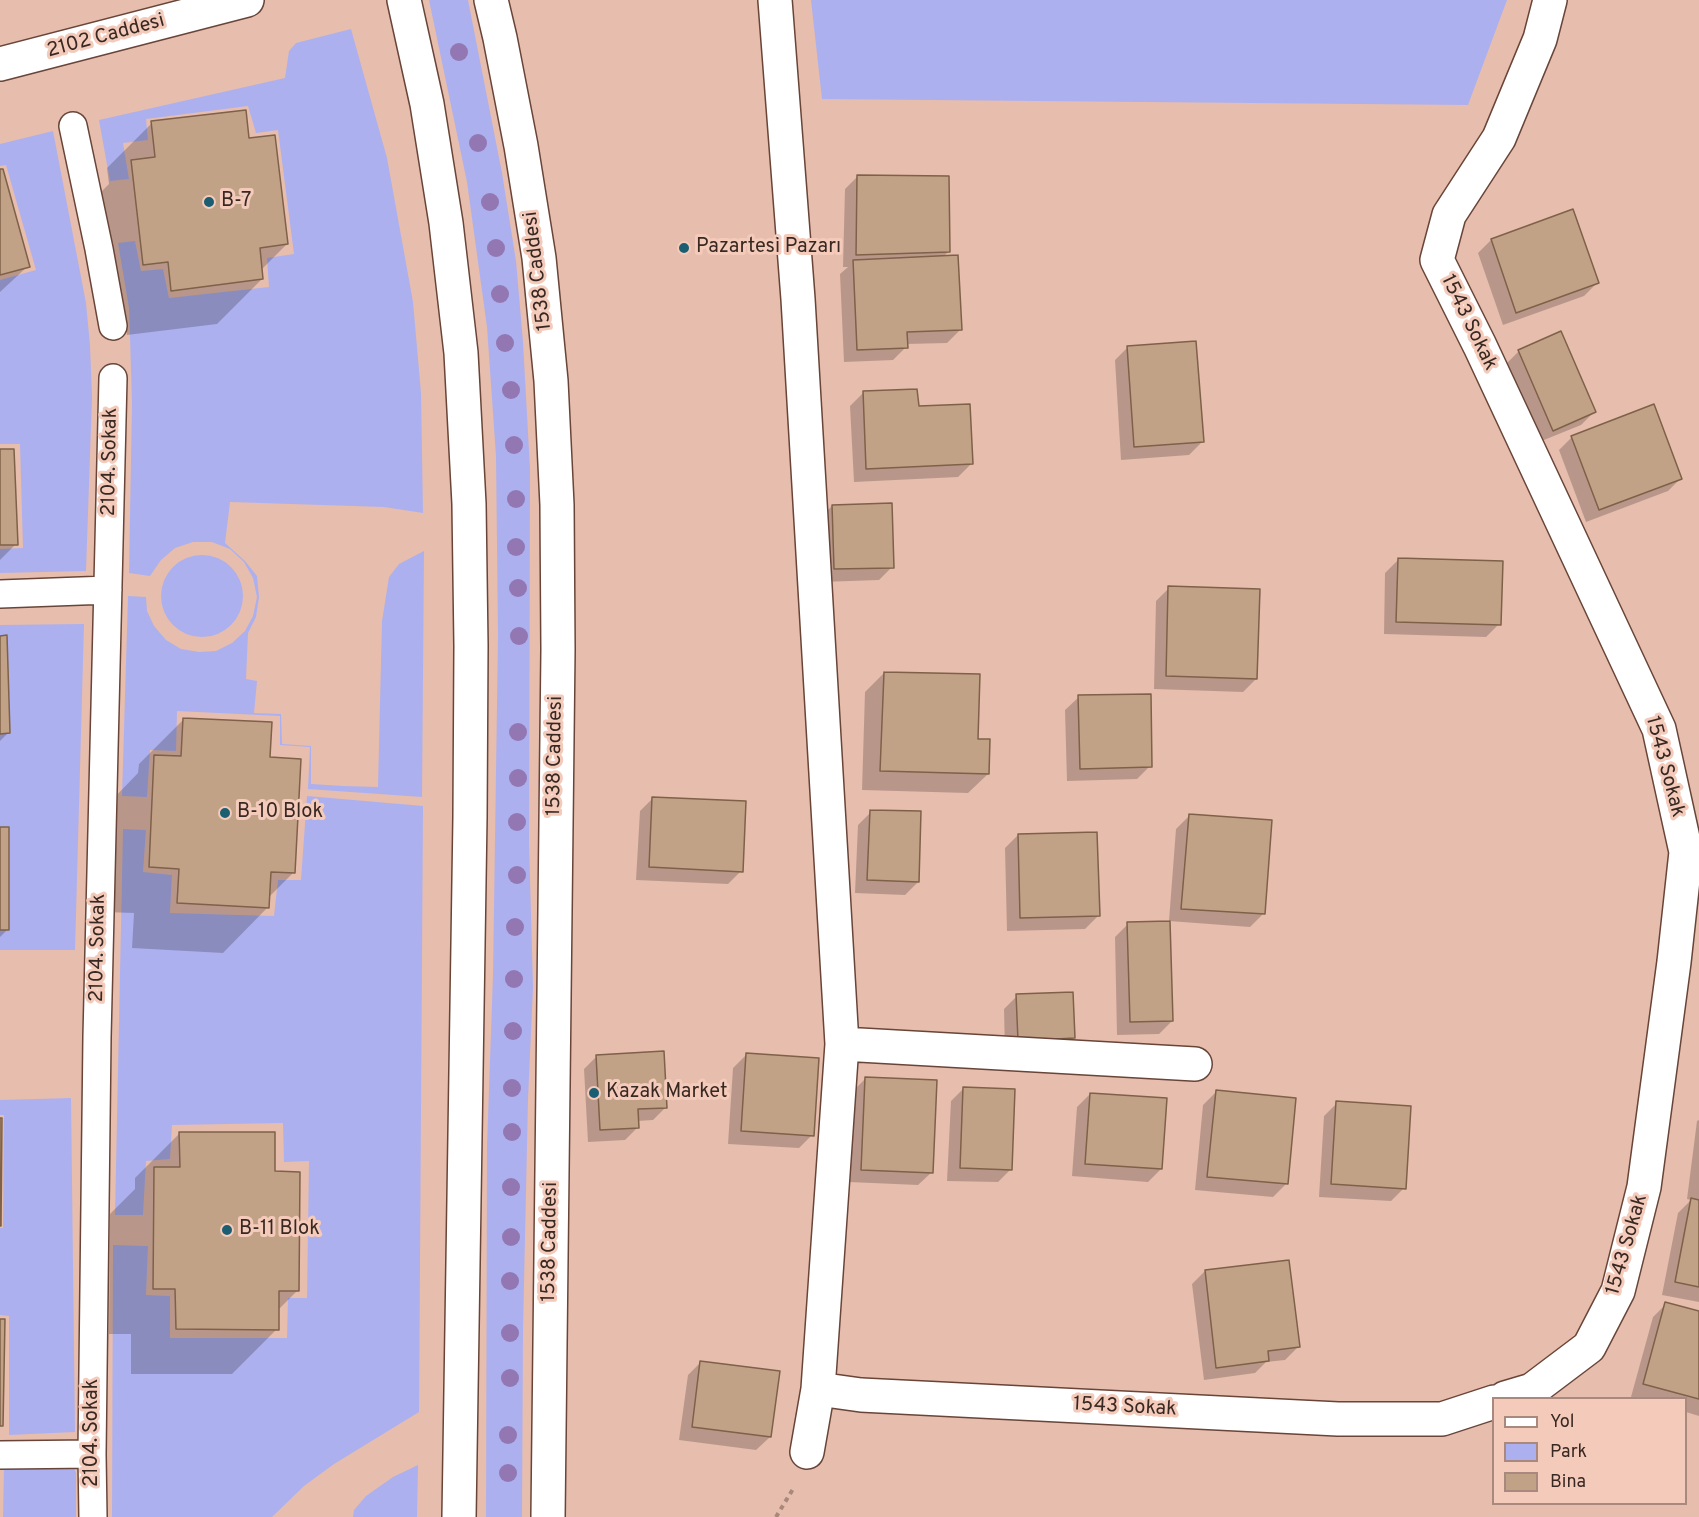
<!DOCTYPE html>
<meta charset="utf-8">
<style>
body{margin:0}
#map{position:relative;width:1699px;height:1517px;overflow:hidden;background:#e7bdad;font-family:Overpass,sans-serif}
canvas{display:block}
.legend{position:absolute;left:1492px;top:1397px;width:195px;height:108px;box-sizing:border-box;background:#f4caba;border:2px solid #a9897d;margin:0;padding:8px 10px;list-style:none;font-size:18px;color:#382822}
.legend li{display:flex;align-items:center;gap:12px;height:30px}
.legend b{width:30px;border:2px solid #a9897d}
</style>
<div id="map">
<canvas width="1699" height="1517"></canvas>
<ul class="legend">
<li><b style="height:8px;background:#fff"></b>Yol</li>
<li><b style="height:16px;background:#adb0ee"></b>Park</li>
<li><b style="height:16px;background:#c2a287"></b>Bina</li>
</ul>
</div>
<script>
const c = document.querySelector('canvas').getContext('2d');
c.lineJoin = 'round';
function paint(path, color) { c.fillStyle = color; c.fill(path, 'evenodd'); }
const toPath = rows => new Path2D(rows.map(r => 'M' + r).join(''));
function trace(path, color, width, dash) { c.strokeStyle = color; c.lineWidth = width; c.lineCap = dash ? 'butt' : 'round'; c.setLineDash(dash || []); c.stroke(path); }
function label(font, color, halo, rows, align = 'center') {
  c.font = font + ' Overpass,sans-serif'; c.lineWidth = 6; c.setLineDash([]); c.textBaseline = 'middle'; c.strokeStyle = halo; c.fillStyle = color; for (const [text, x, y, turn = 0] of rows) {
    c.save(); c.translate(x, y); c.rotate((+turn || 0) * Math.PI / 180); c.textAlign = isNaN(turn) ? turn : align; if (halo) c.strokeText(text, 0, 0); c.fillText(text, 0, 0); c.restore();
  }
}
const green = toPath([
 [429,0,468,0,502,173,516,261,523,342,530,469,529,843,533,987,528,1099,523,1330,522,1517,486,1517,487,1146,493,975,498,636,496,456,487,327,467,182],
 [811,0,1507,0,1468,105,822,99],
 [351,29,387,158,413,302,421,393,423,513,384,507,230,502,225,543,245,561,257,576,259,597,256,617,248,633,246,679,257,681,254,713,281,714,282,744,311,746,311,784,343,786,378,787,382,621,389,577,399,564,424,551,422,797,308,789,310,747,280,745,280,716,177,711,176,751,150,750,147,797,122,796,128,596,146,597,147,611,154,626,166,640,181,649,199,652,216,651,232,643,245,631,253,616,257,597,253,578,244,562,230,549,212,542,193,542,175,548,161,560,150,576,129,573,132,404,130,336,129,308,118,243,135,241,141,271,163,269,169,298,269,287,267,258,294,254,278,130,256,133,248,106,146,119,148,140,123,143,129,179,110,181,99,120,285,78,289,51,296,43],
 [53,131,86,303,90,345,92,397,86,571,0,573,0,549,23,548,20,444,0,444,0,280,36,270,6,165,0,166,0,144],
 '161 596a41 41 0 1 1 82 0a41 41 0 1 1-82 0Z',
 [84,624,75,950,0,950,0,625],
 [307,796,423,806,419,1412,334,1464,304,1486,272,1517,112,1517,113,1245,148,1246,146,1295,170,1296,170,1338,287,1338,288,1298,307,1298,309,1161,284,1162,283,1123,172,1125,170,1159,146,1161,143,1215,115,1215,123,829,146,830,143,872,172,875,170,913,274,916,278,880,301,880],
 [71,1098,75,1432,9,1435,9,1316,0,1315,0,1228,3,1228,4,1115,0,1115,0,1100],
 [418,1465,417,1517,353,1517,354,1510,366,1496,393,1477],
 [4,1466,68,1466,74,1468,76,1473,76,1517,3,1517]
]);
const shadow = toPath([
 [152,123,287,244,261,270,262,279,217,324,127,335,123,306,99,309,86,207,109,184,107,168],
 [0,171,28,266,0,292],
 [858,176,948,252,943,257,960,330,947,343,906,344,906,347,893,360,844,362,840,274,848,267,843,267,845,189],
 [1491,240,1597,283,1584,296,1503,325,1478,253],
 [1128,347,1202,442,1189,455,1121,460,1115,360],
 [1519,351,1594,412,1581,425,1539,442,1506,364],
 [863,393,917,408,971,464,958,477,854,482,850,406],
 [1572,437,1681,478,1668,491,1586,522,1559,450],
 [0,451,16,544,0,560],
 [832,506,892,567,879,580,821,582,819,519],
 [1398,560,1499,624,1486,637,1384,634,1385,573],
 [1169,588,1256,679,1243,692,1154,689,1156,601],
 [0,637,8,733,0,741],
 [884,673,976,740,988,774,968,793,862,790,865,692],
 [1079,697,1150,766,1137,779,1067,781,1065,710],
 [184,719,268,758,294,872,268,898,268,907,223,953,132,948,134,913,104,912,110,802,138,773,139,764],
 [653,798,741,871,728,884,636,880,640,811],
 [871,812,918,882,905,895,855,893,858,825],
 [1189,816,1263,914,1250,927,1169,921,1176,829],
 [0,828,7,930,0,937],
 [1018,835,1098,916,1085,929,1007,931,1005,848],
 [1128,924,1172,1021,1159,1034,1117,1035,1115,937],
 [1017,996,1073,1038,1060,1051,1005,1053,1004,1009],
 [746,1055,812,1135,799,1148,728,1144,733,1068],
 [597,1056,666,1107,653,1120,637,1121,638,1127,625,1140,588,1142,584,1069],
 [865,1079,932,1172,918,1185,849,1182,852,1092],
 [964,1088,1011,1169,998,1182,947,1181,951,1101],
 [1216,1092,1286,1184,1273,1197,1195,1190,1203,1105],
 [1090,1094,1161,1169,1148,1182,1072,1176,1077,1107],
 [1337,1103,1404,1188,1391,1201,1319,1197,1324,1116],
 [1699,1120,1699,1302,1662,1295,1678,1213,1691,1200,1687,1199,1697,1121],
 [180,1133,273,1173,298,1290,277,1311,277,1329,232,1374,131,1374,131,1334,109,1334,110,1214,135,1189,135,1178],
 [1205,1271,1298,1347,1285,1360,1266,1362,1255,1373,1204,1380,1192,1284],
 [1666,1304,1699,1313,1699,1416,1686,1412,1686,1398,1631,1397,1653,1317],
 [701,1362,770,1437,756,1450,679,1440,688,1375]
]);
const building = toPath([
 [246,110,249,138,275,135,288,244,260,248,263,279,171,291,168,262,143,265,131,160,155,157,151,121,246,110],
 [0,169,3,169,30,267,0,275,0,169],
 [857,175,949,176,950,252,856,255,857,175],
 [1573,209,1599,283,1516,313,1491,239,1573,209],
 [958,255,962,330,907,332,908,348,857,350,853,260,958,255],
 [1561,331,1596,412,1553,431,1518,350,1561,331],
 [1196,341,1204,442,1134,447,1127,346,1196,341],
 [917,389,919,406,970,404,973,464,866,469,863,391,917,389],
 [1654,404,1682,479,1599,510,1571,436,1654,404],
 [0,449,14,449,18,545,0,545,0,449],
 [892,503,894,568,834,569,832,505,892,503],
 [1398,558,1503,561,1501,625,1396,622,1398,558],
 [1168,586,1260,589,1257,679,1166,676,1168,586],
 [7,635,10,733,0,734,0,636,7,635],
 [884,672,980,674,978,739,990,739,989,774,880,771,884,672],
 [1151,694,1152,767,1080,769,1078,695,1151,694],
 [183,718,272,722,270,757,301,759,295,873,271,872,269,908,177,903,179,869,149,867,154,755,181,756,183,718],
 [652,797,746,801,743,872,649,867,652,797],
 [870,810,921,811,919,882,867,880,870,810],
 [1189,814,1272,820,1265,914,1181,909,1189,814],
 [0,827,9,827,9,930,0,930,0,827],
 [1097,832,1100,916,1020,918,1018,834,1097,832],
 [1170,921,1173,1021,1130,1022,1127,922,1170,921],
 [1073,992,1075,1038,1018,1041,1016,994,1073,992],
 [664,1051,667,1108,638,1109,639,1128,600,1130,596,1055,664,1051],
 [746,1053,819,1058,814,1136,741,1131,746,1053],
 [865,1077,937,1080,933,1173,861,1170,865,1077],
 [963,1087,1015,1089,1012,1170,960,1168,963,1087],
 [1216,1090,1296,1098,1288,1184,1207,1177,1216,1090],
 [1090,1093,1167,1098,1162,1169,1085,1164,1090,1093],
 [1336,1101,1411,1106,1406,1189,1331,1184,1336,1101],
 [0,1118,2,1118,1,1226,0,1226,0,1118],
 [179,1132,275,1132,275,1171,300,1172,299,1291,279,1291,279,1330,176,1329,175,1289,153,1289,154,1167,180,1167,179,1132],
 [1691,1198,1699,1200,1699,1287,1675,1282,1691,1198],
 [1289,1260,1300,1347,1268,1351,1269,1361,1216,1368,1205,1270,1289,1260],
 [1665,1302,1699,1311,1699,1399,1643,1384,1665,1302],
 [0,1319,5,1319,3,1426,0,1426,0,1319],
 [700,1361,780,1371,771,1437,692,1427,700,1361]
]);
const path = toPath([
 [776,1517,793,1489]
]);
const pedestrian = toPath([
 [73,126,99,249,113,326],
 [0,594,108,590],
 [0,1455,92,1454],
 [93,1517,92,1454,97,1037,113,378]
]);
const minor = toPath([
 [775,0,798,299,842,1044,818,1389],
 [0,64,247,0],
 [842,1044,1195,1064],
 [1505,1398,1532,1390,1589,1347,1618,1291,1644,1187,1674,962,1686,852,1659,729,1480,346,1437,260,1449,215,1499,138,1540,39,1550,0],
 [807,1452,818,1389,861,1395,1338,1419,1442,1419,1494,1402]
]);
const secondary = toPath([
 [404,0,427,104,446,223,461,353,469,504,471,646,470,817,459,1517],
 [491,0,500,38,521,146,539,258,551,381,557,505,558,650,548,1517]
]);
const trees = [
 [459,52],
 [478,143],
 [490,202],
 [496,248],
 [500,294],
 [505,343],
 [511,390],
 [514,445],
 [516,499],
 [516,547],
 [518,588],
 [519,636],
 [518,732],
 [518,778],
 [517,822],
 [517,875],
 [515,927],
 [514,979],
 [513,1031],
 [512,1088],
 [512,1132],
 [511,1187],
 [511,1237],
 [510,1281],
 [510,1333],
 [510,1378],
 [508,1435],
 [508,1473]
];
const markers = [
 [209,202,6,"#1b5e72"],
 [684,248,6,"#1b5e72"],
 [225,813,6,"#1b5e72"],
 [594,1093,6,"#1b5e72"],
 [227,1230,6,"#1b5e72"]
];
const streetNames = [
 ["2102 Caddesi",106,37,-15],
 ["1538 Caddesi",539,271,-97],
 ["1543 Sokak",1468,323,64],
 ["2104. Sokak",111,462,-89],
 ["1538 Caddesi",556,756,-89],
 ["1543 Sokak",1664,767,75],
 ["2104. Sokak",99,948,-89],
 ["1538 Caddesi",551,1242,-89],
 ["1543 Sokak",1628,1245,-74],
 ["1543 Sokak",1125,1408,3],
 ["2104. Sokak",93,1433,-90]
];
const poiNames = [
 ["B-7",221,202],
 ["Pazartesi Pazarı",696,248],
 ["B-10 Blok",237,813],
 ["Kazak Market",606,1093],
 ["B-11 Blok",239,1230]
];
paint(green, '#adb0ee');
paint(shadow, '#0003');
paint(building, '#c2a287');
trace(building, '#7e6148', 1.5);
trace(pedestrian, '#684538', 30);
trace(minor, '#684538', 36);
trace(secondary, '#684538', 36);
trace(path, '#a8887b', 4, [4.5, 4.5]);
trace(pedestrian, '#fff', 27);
trace(minor, '#fff', 33);
trace(secondary, '#fff', 33);
c.fillStyle = '#9277b2';
for (const [x, y] of trees) { c.beginPath(); c.arc(x, y, 9, 0, 2 * Math.PI); c.fill(); }
for (const [x, y, r, color] of markers) { const dot = new Path2D(); dot.arc(x, y, r, 0, 2 * Math.PI); c.fillStyle = color; c.fill(dot); trace(dot, '#f4caba', 2); }
label('20px', '#382822', '#f4caba', streetNames);
label('20px', '#382822', '#f4caba', poiNames, 'left');
</script>
